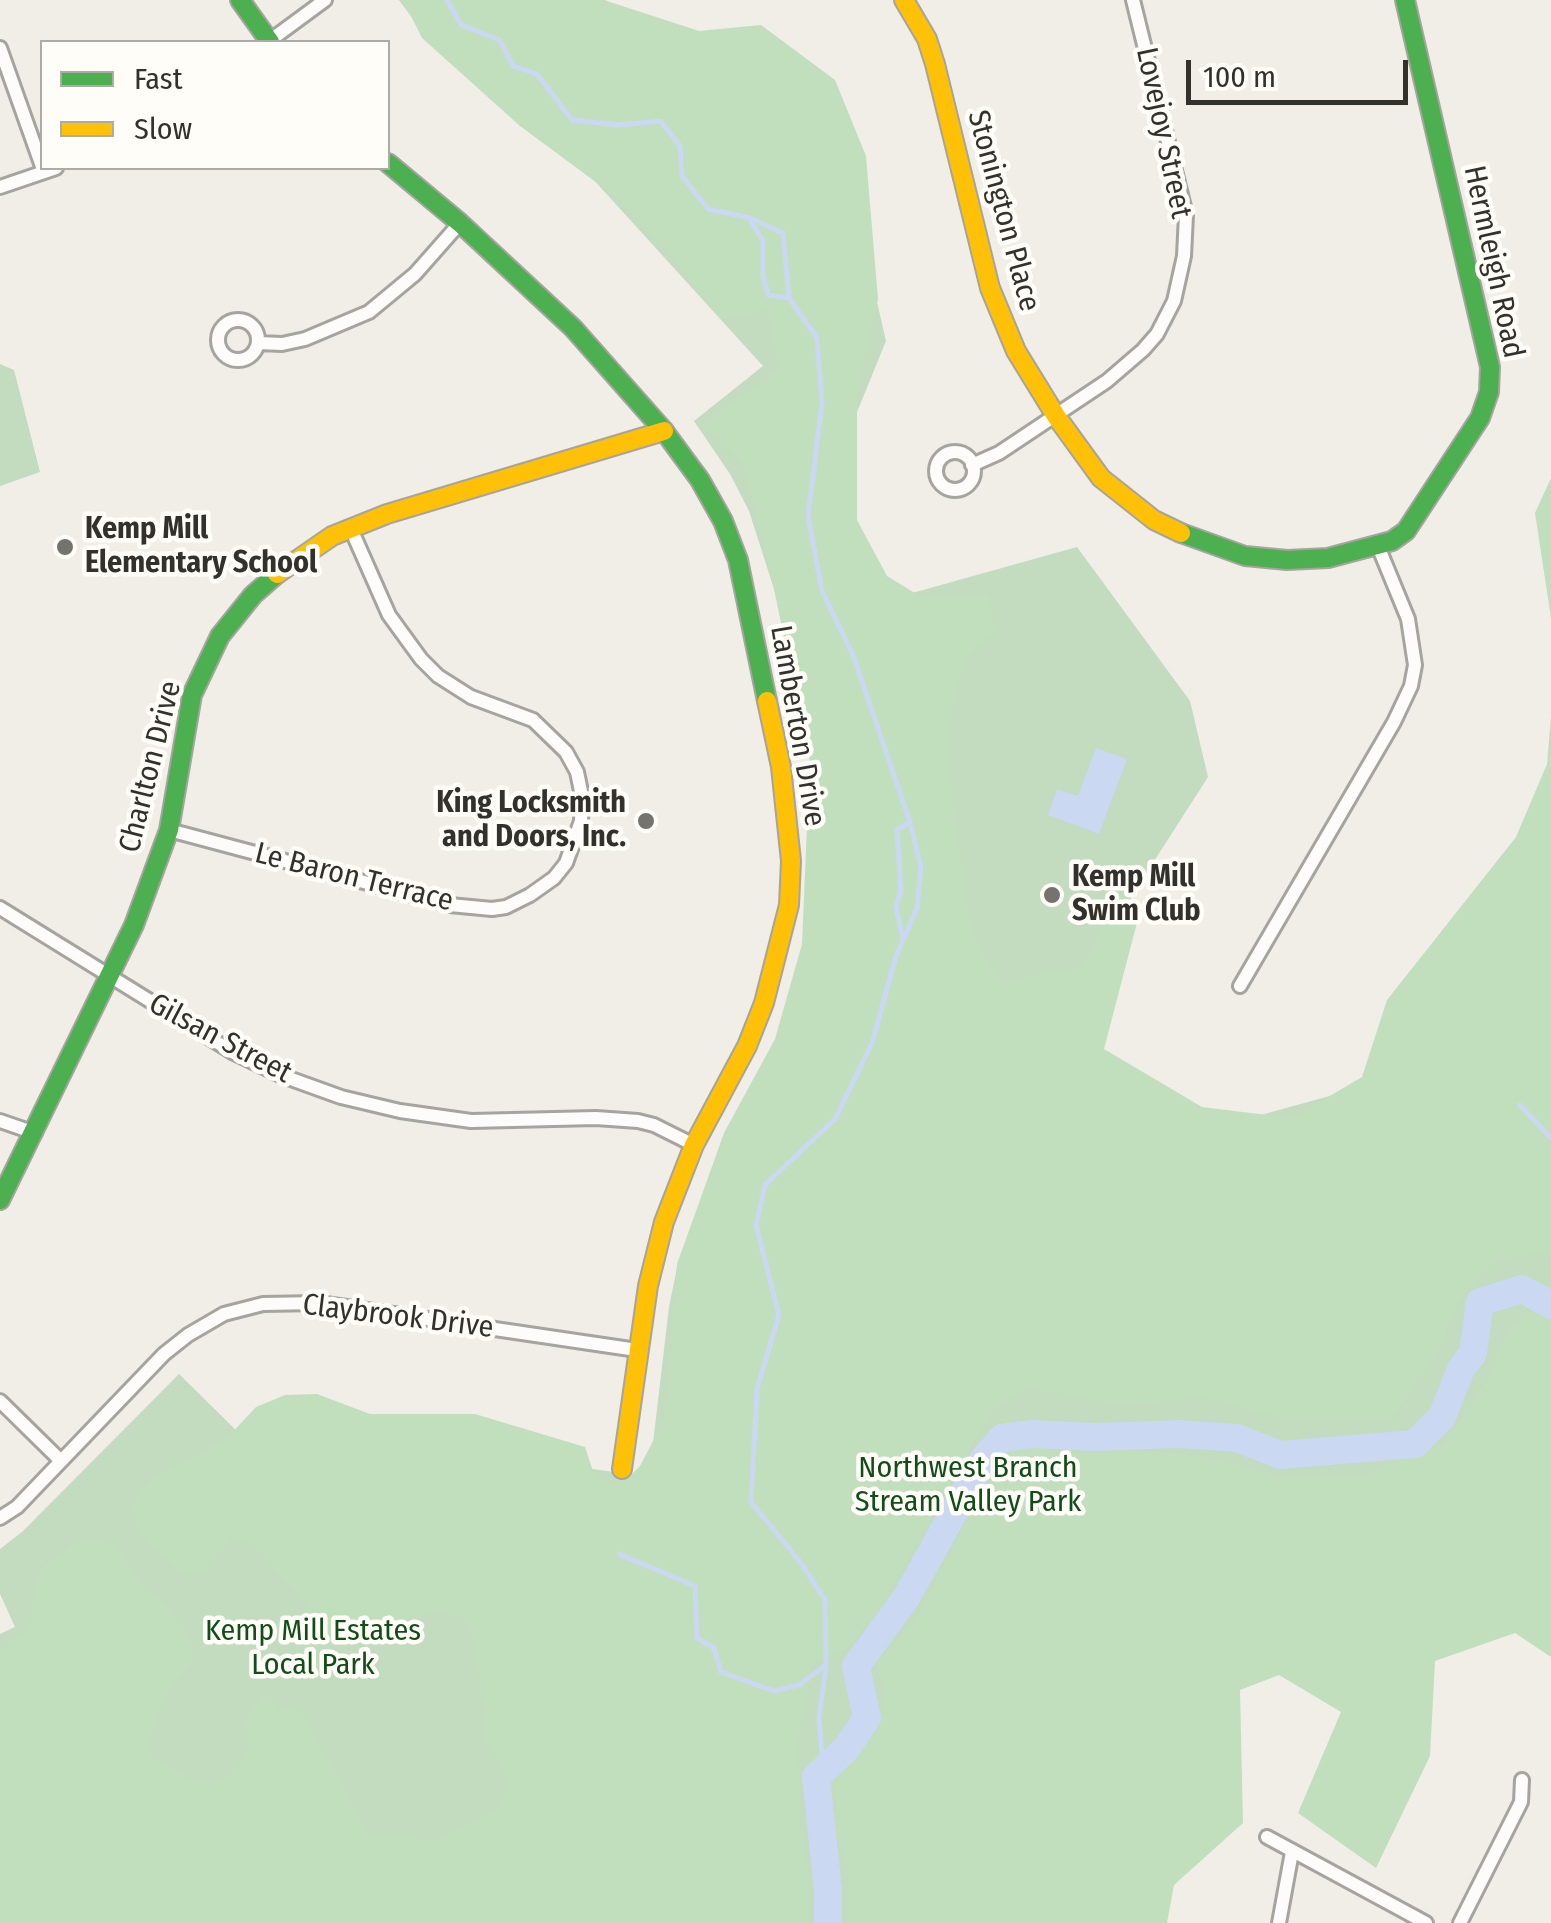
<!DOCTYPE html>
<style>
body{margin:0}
#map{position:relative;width:1551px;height:1923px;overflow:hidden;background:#f0eee7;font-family:"Fira Sans Condensed",sans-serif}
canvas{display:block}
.legend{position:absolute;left:40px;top:40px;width:350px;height:130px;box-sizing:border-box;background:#fefdf8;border:2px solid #adaba6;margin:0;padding:12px 18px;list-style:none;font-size:30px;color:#33312c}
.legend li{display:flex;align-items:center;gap:20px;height:50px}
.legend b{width:50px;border:2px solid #adaba6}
.scale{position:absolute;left:1186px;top:60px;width:222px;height:45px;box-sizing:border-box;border:5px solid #33312c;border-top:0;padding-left:12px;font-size:30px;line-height:35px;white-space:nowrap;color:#33312c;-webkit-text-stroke:8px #fefdf8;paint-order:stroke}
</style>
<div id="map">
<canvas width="1551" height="1923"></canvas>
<ul class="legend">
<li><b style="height:12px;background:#4caf50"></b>Fast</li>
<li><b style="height:12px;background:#ffc107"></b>Slow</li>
</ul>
<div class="scale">100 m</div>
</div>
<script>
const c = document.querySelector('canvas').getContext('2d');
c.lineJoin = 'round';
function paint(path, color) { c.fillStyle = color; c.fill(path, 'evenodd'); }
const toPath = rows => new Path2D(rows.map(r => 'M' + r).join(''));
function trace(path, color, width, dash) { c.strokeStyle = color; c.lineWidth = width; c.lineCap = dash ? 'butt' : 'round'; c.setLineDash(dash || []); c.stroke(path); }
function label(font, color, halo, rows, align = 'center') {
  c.font = font + ' "Fira Sans Condensed",sans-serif'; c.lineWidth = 9; c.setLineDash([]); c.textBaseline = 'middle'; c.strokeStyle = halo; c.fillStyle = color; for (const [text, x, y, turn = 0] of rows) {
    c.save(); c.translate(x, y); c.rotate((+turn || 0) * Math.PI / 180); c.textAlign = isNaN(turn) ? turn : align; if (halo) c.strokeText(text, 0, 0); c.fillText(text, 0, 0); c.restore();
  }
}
const green = toPath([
 [399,0,605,0,687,44,827,86,886,341,826,488,898,597,1077,547,1190,701,1208,777,1056,1014,1043,1175,1551,1035,1551,1510,1288,1561,1117,1923,0,1923,0,1634,15,1627,0,1594,0,1549,22,1532,179,1374,247,1441,268,1423,649,1477,669,1307,678,1263,709,1178,781,1040,808,953,812,771,774,589,749,511,730,474,694,421,763,366,582,167,427,38],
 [0,364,14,370,40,472,0,486]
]);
const forest = toPath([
 [403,0,604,0,699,31,761,25,835,80,866,156,878,299,857,389,857,520,887,576,923,598,989,595,995,633,964,660,945,741,970,927,999,981,1079,968,1125,888,1139,915,1104,1049,1202,1107,1292,1118,1362,1077,1387,1000,1516,837,1547,764,1551,717,1551,1257,1542,1252,1497,1260,1460,1299,1440,1347,1393,1418,1288,1420,1200,1396,1128,1406,1028,1388,992,1410,880,1609,845,1650,813,1663,798,1737,800,1827,807,1862,809,1923,0,1923,0,1651,30,1626,34,1584,44,1566,73,1543,84,1540,116,1544,146,1590,165,1603,191,1639,193,1663,170,1686,145,1746,149,1756,196,1783,227,1776,247,1752,246,1720,264,1691,280,1709,300,1710,306,1719,369,1835,433,1840,492,1814,499,1807,509,1787,507,1777,486,1742,476,1646,463,1617,432,1613,334,1639,292,1642,308,1605,249,1542,231,1540,205,1571,184,1574,152,1547,139,1531,133,1510,141,1490,152,1479,228,1437,256,1407,285,1395,317,1394,370,1414,475,1414,585,1447,596,1480,615,1483,633,1473,640,1466,664,1420,677,1264,724,1133,775,1039,802,944,810,756,790,694,784,629,744,466,700,424,779,369,768,310,721,319,666,249,616,197,520,126,422,38],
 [1551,478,1551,618,1535,513],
 [1531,1311,1551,1315,1551,1657,1515,1633,1435,1661,1430,1756,1376,1868,1298,1813,1341,1712,1279,1675,1240,1690,1243,1823,1174,1885,1167,1923,848,1923,848,1870,836,1831,835,1779,878,1726,884,1691,876,1664,916,1617,989,1480,1013,1450,1040,1447,1062,1455,1137,1451,1195,1454,1283,1477,1367,1474,1445,1443,1490,1374,1508,1330,1525,1312]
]);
const water = toPath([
 [1096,748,1127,759,1099,834,1048,815,1057,789,1078,796]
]);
const stream = toPath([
 [447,0,461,25,500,40,513,66,537,74,572,120,618,125,661,121,680,146,682,176,708,209,750,218,783,233,789,298,817,338,822,403,808,516,822,591,853,655,910,822,921,867,917,908,896,956,872,1043,835,1119,765,1185,756,1225,779,1315,757,1389,751,1502,801,1563,825,1600,826,1665,819,1718,823,1769],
 [751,221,763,241,763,275,768,295,789,298],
 [903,940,896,906,901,891,897,830,910,822],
 [1520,1105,1551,1138],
 [619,1554,695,1586,697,1638,714,1648,721,1672,774,1691,799,1685,826,1665]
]);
const river = toPath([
 [828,1923,828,1890,816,1777,846,1749,867,1718,856,1666,906,1598,983,1460,1002,1438,1032,1434,1095,1437,1179,1434,1237,1438,1280,1455,1415,1444,1442,1417,1461,1369,1473,1353,1480,1302,1522,1289,1551,1305]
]);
const street = toPath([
 [268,42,325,0],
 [0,48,44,172],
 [0,187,56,168],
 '218 340a20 20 0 1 1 40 0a20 20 0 1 1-40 0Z',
 [258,343,282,344,305,339,369,312,415,274,460,223],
 '936 471a19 19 0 1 1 38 0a19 19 0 1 1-38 0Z',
 [972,465,999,453,1107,381,1143,350,1157,334,1174,301,1184,256,1186,215,1133,0],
 [169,830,450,905,492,909,506,907,530,895,554,878,566,863,581,821,582,796,577,772,566,752,533,720,471,697,438,676,421,659,389,615,351,529],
 [0,908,234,1053,280,1075,341,1097,400,1111,471,1121,596,1118,638,1121,654,1125,694,1145],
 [1240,986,1394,722,1411,686,1415,665,1408,619,1378,546],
 [0,1121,35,1133],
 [0,1401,59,1459],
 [0,1518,17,1507,164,1354,188,1335,224,1314,263,1304,319,1303,637,1350],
 [1267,1837,1426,1923],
 [1279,1923,1292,1852],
 [1460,1923,1521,1802,1522,1780]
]);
const fast = toPath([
 [240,0,270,42],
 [388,163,460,223,573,328,664,431,700,480,723,521,738,560,767,701],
 [1181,533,1245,556,1287,560,1328,558,1392,541,1406,531,1480,418,1489,392,1490,367,1405,0],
 [0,1200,134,925,169,830,192,695,220,636,253,595,277,574]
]);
const slow = toPath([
 [904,0,927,39,935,64,990,288,1016,351,1056,416,1101,478,1154,520,1181,533],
 [277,574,332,536,387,514,664,431],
 [622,1469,648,1286,664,1222,694,1145,747,1046,764,1003,789,905,791,861,781,767,767,701]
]);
const markers = [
 [65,547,10,"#75736d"],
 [646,821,10,"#75736d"],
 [1052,895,10,"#75736d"]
];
const streetNames = [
 ["Lovejoy Street",1163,133,78],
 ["Stonington Place",1003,211,75],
 ["Hermleigh Road",1493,262,78],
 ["Lamberton Drive",797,726,80],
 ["Charlton Drive",151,767,-76],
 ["Le Baron Terrace",354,878,14],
 ["Gilsan Street",220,1039,28],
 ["Claybrook Drive",398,1317,7]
];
const poiNames = [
 ["Kemp Mill",85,530],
 ["Elementary School",85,564],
 ["King Locksmith",626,804,"right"],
 ["and Doors, Inc.",626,838,"right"],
 ["Kemp Mill",1072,878],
 ["Swim Club",1072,912]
];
const parkNames = [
 ["Northwest Branch",968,1469],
 ["Stream Valley Park",968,1503],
 ["Kemp Mill Estates",313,1632],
 ["Local Park",313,1666]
];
paint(green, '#c3dbbf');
paint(forest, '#c1dfbd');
paint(water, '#cad8f1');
trace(stream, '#cad8f1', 5);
trace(river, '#cad8f1', 28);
trace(street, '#a5a49e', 18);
trace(fast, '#a5a49e', 22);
trace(slow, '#a5a49e', 22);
trace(street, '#fdfcfb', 12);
trace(fast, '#4caf50', 18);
trace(slow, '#ffc107', 18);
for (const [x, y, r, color] of markers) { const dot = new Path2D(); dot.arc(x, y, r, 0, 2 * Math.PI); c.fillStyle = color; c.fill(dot); trace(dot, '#fefdf8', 4); }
label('30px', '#33312c', '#fefdf8', streetNames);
label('bold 30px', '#33312c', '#fefdf8', poiNames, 'left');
label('30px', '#124d18', '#fefdf8', parkNames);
</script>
